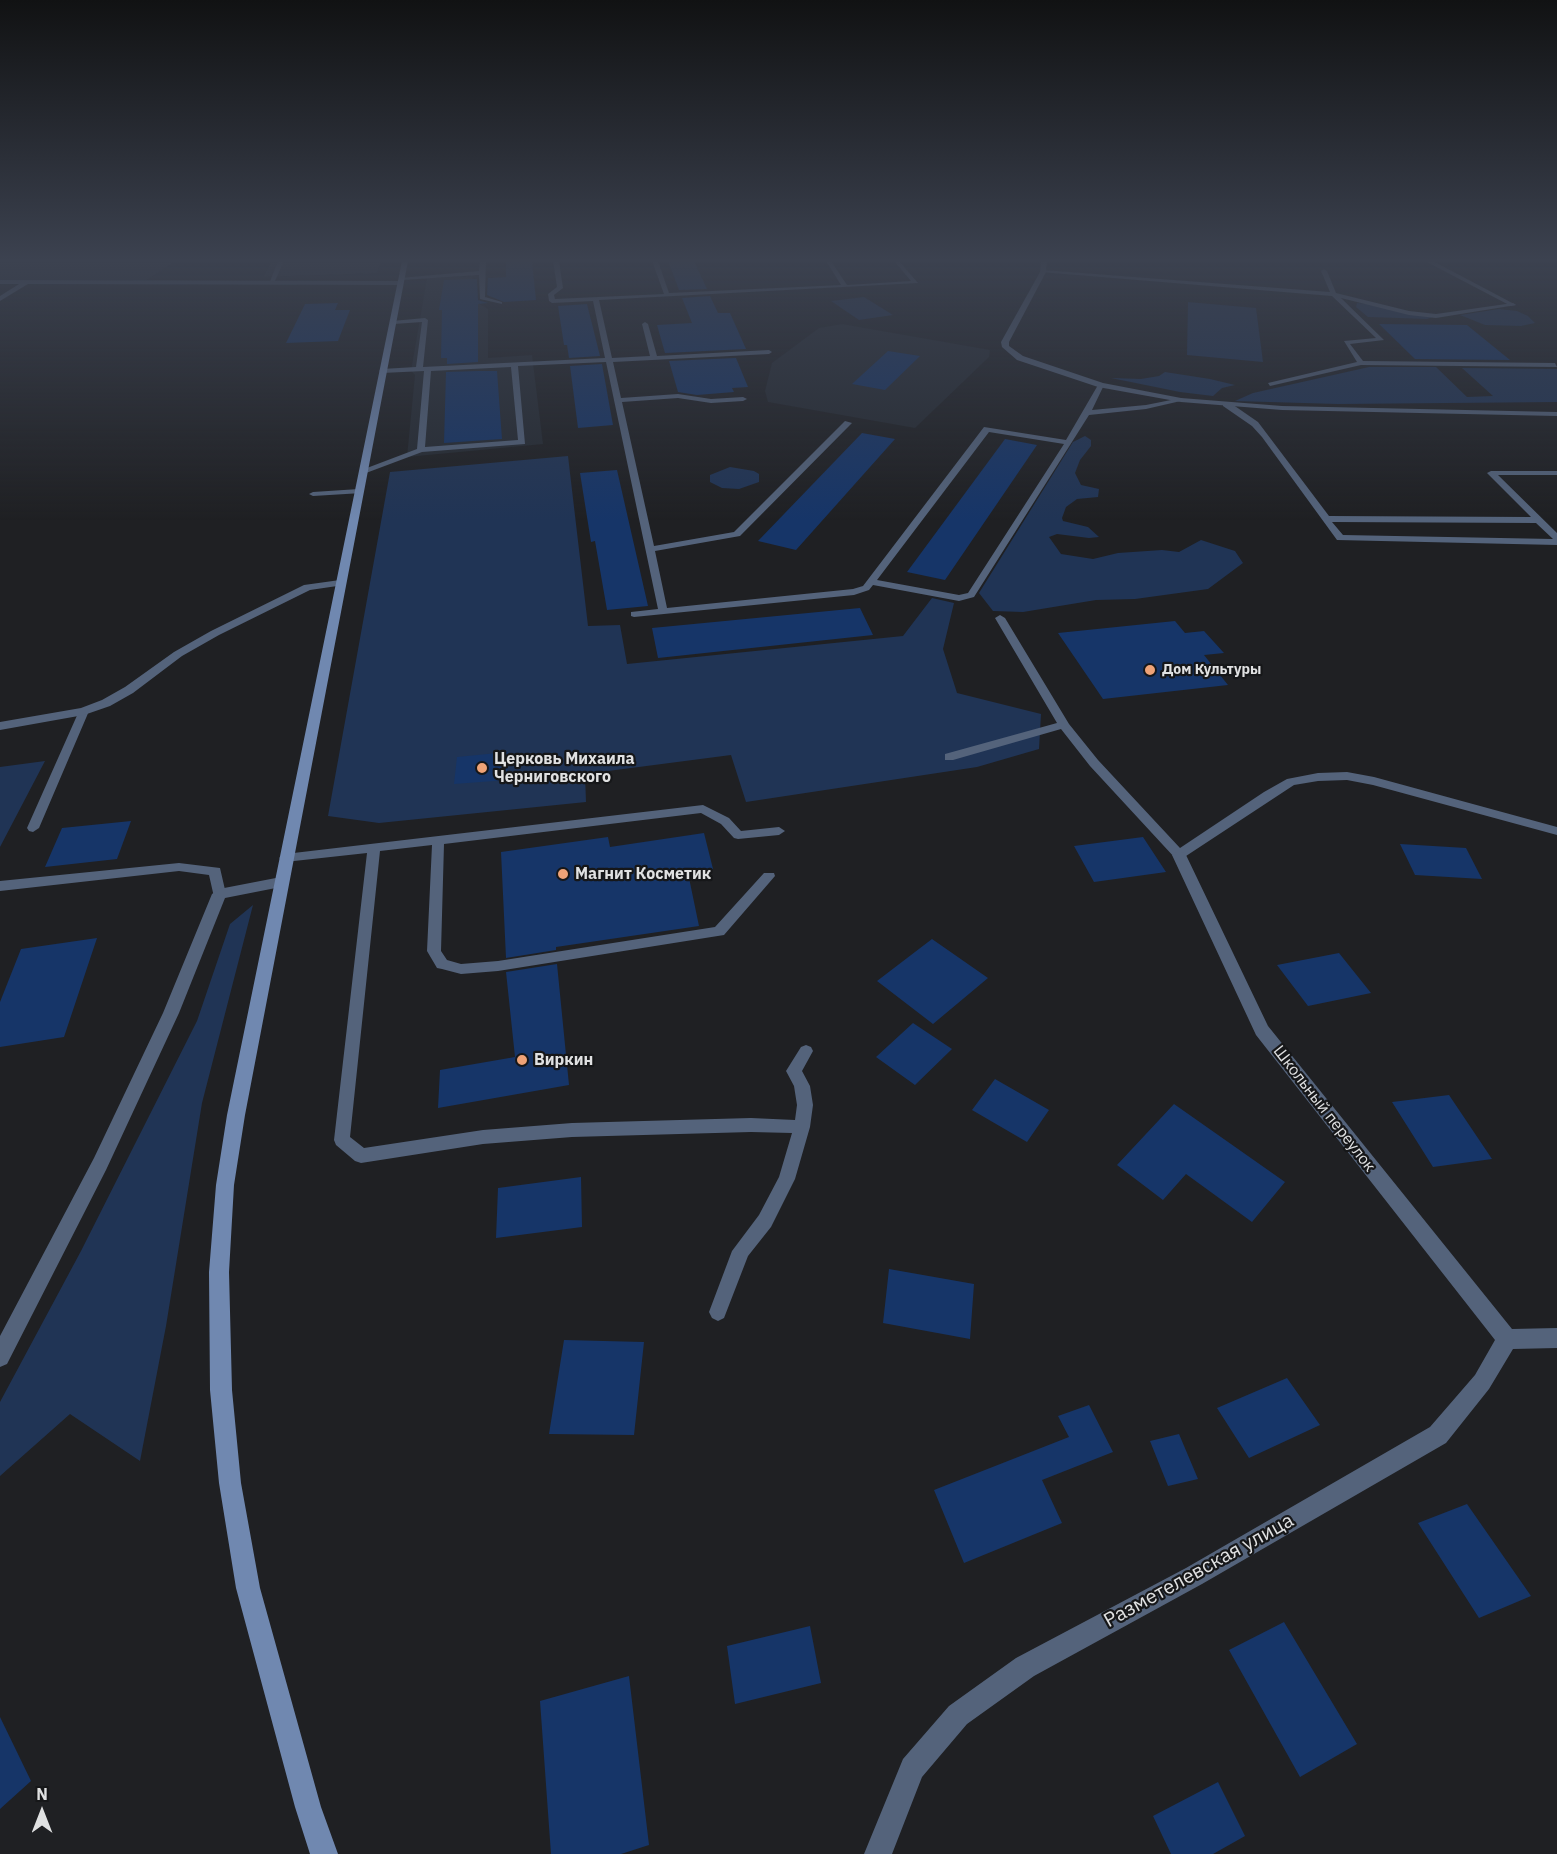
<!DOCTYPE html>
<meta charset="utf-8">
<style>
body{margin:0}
#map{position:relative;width:1557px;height:1854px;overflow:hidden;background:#1f2023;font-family:"IBM Plex Sans",sans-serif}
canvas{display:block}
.north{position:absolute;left:12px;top:1782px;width:60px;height:60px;-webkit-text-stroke:4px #161719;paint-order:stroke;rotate:0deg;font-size:16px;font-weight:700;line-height:24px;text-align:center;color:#e0e1e2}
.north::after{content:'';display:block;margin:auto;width:21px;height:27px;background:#e0e1e2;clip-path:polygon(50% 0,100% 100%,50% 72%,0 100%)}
</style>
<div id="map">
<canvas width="1557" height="1854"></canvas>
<div class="north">N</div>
</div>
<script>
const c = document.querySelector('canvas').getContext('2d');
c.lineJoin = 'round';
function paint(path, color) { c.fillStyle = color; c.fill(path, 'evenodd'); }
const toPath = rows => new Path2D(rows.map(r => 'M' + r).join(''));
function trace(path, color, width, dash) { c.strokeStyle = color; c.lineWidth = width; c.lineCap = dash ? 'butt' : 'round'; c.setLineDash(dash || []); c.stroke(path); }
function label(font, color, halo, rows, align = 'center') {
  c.font = font + ' "IBM Plex Sans",sans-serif'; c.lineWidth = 4.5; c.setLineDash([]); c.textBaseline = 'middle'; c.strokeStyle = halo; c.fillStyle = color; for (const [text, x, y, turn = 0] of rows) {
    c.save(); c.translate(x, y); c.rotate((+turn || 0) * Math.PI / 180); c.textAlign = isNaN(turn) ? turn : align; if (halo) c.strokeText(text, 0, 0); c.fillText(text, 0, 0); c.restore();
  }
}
const built = toPath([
 [0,261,175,261,147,280,0,280],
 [272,261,381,261,377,273,263,277],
 [473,276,471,299,488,309,488,358,532,355,543,444,407,457,415,375,411,371,427,278],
 [842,324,990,350,989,357,915,428,768,402,765,391,772,363,819,328]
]);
const green = toPath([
 [864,297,893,315,859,320,831,301],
 [1188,302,1256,308,1263,362,1187,355],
 [1357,303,1369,304,1433,317,1427,319,1368,317,1356,307],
 [1499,309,1517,311,1528,316,1535,323,1521,326,1485,325,1460,315],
 [1369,367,1436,367,1467,397,1493,396,1462,368,1557,369,1557,402,1338,404,1235,401,1253,393],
 [1165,372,1210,379,1235,385,1222,388,1213,396,1180,392,1111,378,1141,379,1159,376],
 [1085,436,1091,440,1091,446,1080,460,1075,473,1081,485,1099,489,1098,497,1077,499,1066,507,1062,518,1063,521,1088,527,1099,537,1089,538,1057,534,1049,537,1061,554,1093,559,1118,553,1162,550,1179,552,1201,540,1235,551,1243,563,1208,589,1135,599,1096,600,1023,612,993,611,979,593,1073,442],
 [568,456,588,626,620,625,627,664,903,636,932,598,954,603,943,649,957,693,1041,714,1039,749,977,767,746,802,731,755,585,774,586,802,379,823,328,816,390,472],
 [730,467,754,471,759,474,759,482,739,489,722,488,710,482,710,475],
 [45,761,0,847,0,767],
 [253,905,202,1103,166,1326,140,1461,70,1414,0,1476,0,1402,81,1251,197,1021,230,924]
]);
const building = toPath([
 [506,261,532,261,536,300,504,302,487,295,488,278,506,277],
 [668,261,694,261,707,289,679,290],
 [477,279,478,300,488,303,478,304,478,362,447,364,447,358,441,358,442,310,439,310,444,280],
 [710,296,718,313,730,313,746,349,665,353,657,325,692,323,682,298],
 [338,303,335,310,350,310,338,341,286,343,305,304],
 [587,304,600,356,569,358,567,345,564,345,558,306],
 [1379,324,1467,325,1510,360,1415,359],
 [888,351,920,356,885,390,852,384],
 [736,358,748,387,732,388,734,392,697,395,678,392,669,361],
 [602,364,613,425,578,428,570,366],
 [478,371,497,371,502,439,444,443,446,372],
 [862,433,895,439,796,550,758,541],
 [1005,439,1037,445,945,580,907,572],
 [617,470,648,606,607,610,595,541,591,542,580,473],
 [860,608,873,635,658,658,652,628],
 [1175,621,1185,633,1204,631,1224,653,1204,655,1228,685,1103,699,1058,633],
 [508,752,507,780,454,784,457,757],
 [131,821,117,859,45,867,62,828],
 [704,833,713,869,688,873,699,926,556,947,556,950,506,958,501,852,608,837,610,847],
 [1143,837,1166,872,1094,882,1074,846],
 [1400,844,1466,848,1482,879,1415,875],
 [97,938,64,1037,0,1047,0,1002,21,949],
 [932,939,988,978,933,1024,877,981],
 [1339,953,1371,993,1308,1006,1277,965],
 [557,964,569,1085,438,1108,440,1070,515,1057,506,972],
 [913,1023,952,1049,915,1085,876,1057],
 [995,1079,1049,1110,1027,1142,972,1110],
 [1449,1095,1492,1159,1433,1167,1392,1102],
 [1174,1104,1285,1182,1252,1222,1186,1174,1163,1200,1117,1165],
 [581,1177,582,1227,496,1238,498,1188],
 [889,1269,974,1284,970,1339,883,1323],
 [564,1340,644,1342,634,1435,549,1434],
 [1287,1378,1320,1425,1249,1458,1217,1408],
 [1089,1405,1113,1452,1042,1480,1062,1523,964,1563,934,1490,1069,1437,1058,1416],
 [1179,1434,1198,1479,1168,1486,1150,1441],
 [1467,1504,1531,1596,1479,1618,1418,1523],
 [1284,1622,1357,1744,1300,1777,1229,1650],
 [810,1626,821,1683,735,1704,727,1646],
 [629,1676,649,1845,621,1854,551,1854,540,1701],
 [0,1717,31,1781,0,1809],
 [1218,1782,1245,1836,1213,1854,1171,1854,1153,1816]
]);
const service = toPath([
 [278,261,284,261,274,283,269,284,278,261],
 [480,261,486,261,485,297,502,302,502,304,480,299,479,275,402,280,399,278,479,271,480,261],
 [553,261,559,261,563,288,554,295,555,299,664,294,652,261,658,261,669,293,841,285,826,261,831,261,847,285,911,281,894,261,899,261,918,283,599,300,612,358,650,356,642,324,645,322,648,324,657,356,769,350,772,352,769,354,613,362,621,398,678,394,711,399,743,397,747,399,743,401,711,403,678,398,622,402,654,546,734,532,845,421,852,423,740,536,655,551,667,608,853,589,863,586,984,427,1066,440,1098,385,1101,383,1104,385,1092,410,1146,405,1181,398,1185,400,1146,409,1089,415,974,597,959,601,873,585,869,590,854,595,634,617,631,616,631,612,658,609,606,362,518,366,525,444,422,452,366,473,359,471,417,449,424,371,382,373,379,371,382,369,416,367,422,322,394,324,392,321,425,318,428,320,423,367,605,358,593,301,552,303,549,301,548,294,557,287,553,261],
 [511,367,518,440,425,447,431,371,511,367],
 [989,432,1064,444,968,593,959,595,877,580,989,432],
 [1324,269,1327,271,1336,293,1409,311,1436,314,1513,303,1516,305,1436,318,1409,315,1341,298,1384,340,1350,344,1363,361,1555,363,1557,367,1361,365,1270,386,1268,383,1357,362,1344,341,1376,338,1332,296,1040,272,1043,270,1330,292,1321,271,1324,269],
 [1223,402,1229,402,1258,422,1329,516,1531,517,1487,473,1491,471,1557,471,1557,475,1498,475,1557,533,1557,545,1337,540,1262,437,1252,426,1223,406,1223,402],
 [1332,522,1536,523,1553,539,1343,535,1332,522],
 [359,489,363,491,362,493,313,496,309,494,313,492,359,489],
 [1000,615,1005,618,1069,724,1098,760,1180,848,1264,792,1287,779,1318,773,1347,772,1374,777,1557,827,1557,835,1373,785,1347,780,1318,781,1294,785,1183,858,1175,858,1090,766,1061,729,953,760,945,760,945,754,1057,723,995,618,1000,615],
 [84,708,89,711,39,828,33,832,29,831,27,828,79,711,84,708],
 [703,805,729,818,741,831,779,827,785,831,779,835,738,839,734,838,721,824,701,813,444,844,441,951,447,960,461,964,498,961,715,927,764,873,774,873,775,876,724,935,498,971,461,974,442,969,437,968,427,951,432,845,380,851,350,1137,364,1148,483,1130,572,1123,751,1118,795,1120,797,1105,794,1086,786,1071,801,1047,806,1045,811,1047,813,1051,802,1071,810,1086,813,1105,810,1127,795,1179,771,1227,748,1256,724,1318,718,1321,712,1318,709,1312,732,1251,759,1215,779,1177,792,1133,751,1132,572,1137,483,1144,361,1163,355,1161,336,1145,334,1140,367,853,285,862,279,858,285,854,703,805],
 [179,863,220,868,226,894,224,897,214,897,209,875,179,871,0,891,0,881,179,863]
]);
const minor = toPath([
 [1041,261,1047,261,1046,272,1009,342,1009,346,1023,356,1103,383,1181,398,1282,406,1557,412,1557,416,1282,410,1181,402,1098,387,1017,360,1002,347,1001,342,1040,272,1041,261],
 [1425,261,1433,261,1516,305,1511,306,1425,261],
 [0,280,401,281,404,283,401,285,28,284,0,301,0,296,19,284,0,284,0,280],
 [340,580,344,581,344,585,310,590,219,635,182,656,133,693,110,706,84,715,0,730,0,722,81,708,102,700,125,687,174,652,211,631,304,585,340,580],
 [1179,850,1186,855,1268,1026,1512,1329,1557,1328,1557,1348,1513,1349,1489,1389,1446,1443,1202,1584,1034,1676,967,1724,922,1777,892,1854,864,1854,903,1759,949,1706,1016,1658,1186,1568,1430,1427,1475,1375,1495,1340,1256,1035,1172,855,1179,850],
 [281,877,288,882,286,886,225,898,179,1013,106,1170,7,1364,0,1367,0,1336,94,1158,163,1013,212,894,219,889,281,877]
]);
const secondary = toPath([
 [402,261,408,261,245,1115,234,1185,229,1272,232,1390,241,1483,260,1588,321,1807,338,1854,310,1854,295,1807,236,1588,219,1483,210,1390,209,1272,216,1185,227,1115,402,261]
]);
const markers = [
 [1150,670,6,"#efa377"],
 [482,768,6,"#efa377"],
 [563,874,6,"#efa377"],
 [522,1060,6,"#efa377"]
];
const farPoinames = [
 ["Дом Культуры",1162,670]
];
const poiNames = [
 ["Церковь Михаила",494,759],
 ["Черниговского",494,777],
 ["Магнит Косметик",575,874],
 ["Виркин",534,1060]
];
const streetNames = [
 ["Школьный переулок",1324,1109,52]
];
const nearStreetnames = [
 ["Разметелевская улица",1199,1571,-29]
];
paint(built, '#252a31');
paint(green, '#203455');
paint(building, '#163568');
paint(service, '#54637b');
paint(minor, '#54637b');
paint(secondary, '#7088b0');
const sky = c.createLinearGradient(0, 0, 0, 521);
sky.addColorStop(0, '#111213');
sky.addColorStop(0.5, '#3c4250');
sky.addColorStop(1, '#3c425000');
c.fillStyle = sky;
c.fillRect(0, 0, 1557, 521);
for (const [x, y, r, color] of markers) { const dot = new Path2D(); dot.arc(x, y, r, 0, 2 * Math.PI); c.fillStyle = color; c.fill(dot); trace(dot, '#161719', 2); }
label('bold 14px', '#e0e1e2', '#161719', farPoinames, 'left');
label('bold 16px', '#e0e1e2', '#161719', poiNames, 'left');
label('16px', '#e0e1e2', '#161719', streetNames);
label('20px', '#e0e1e2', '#161719', nearStreetnames);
</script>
